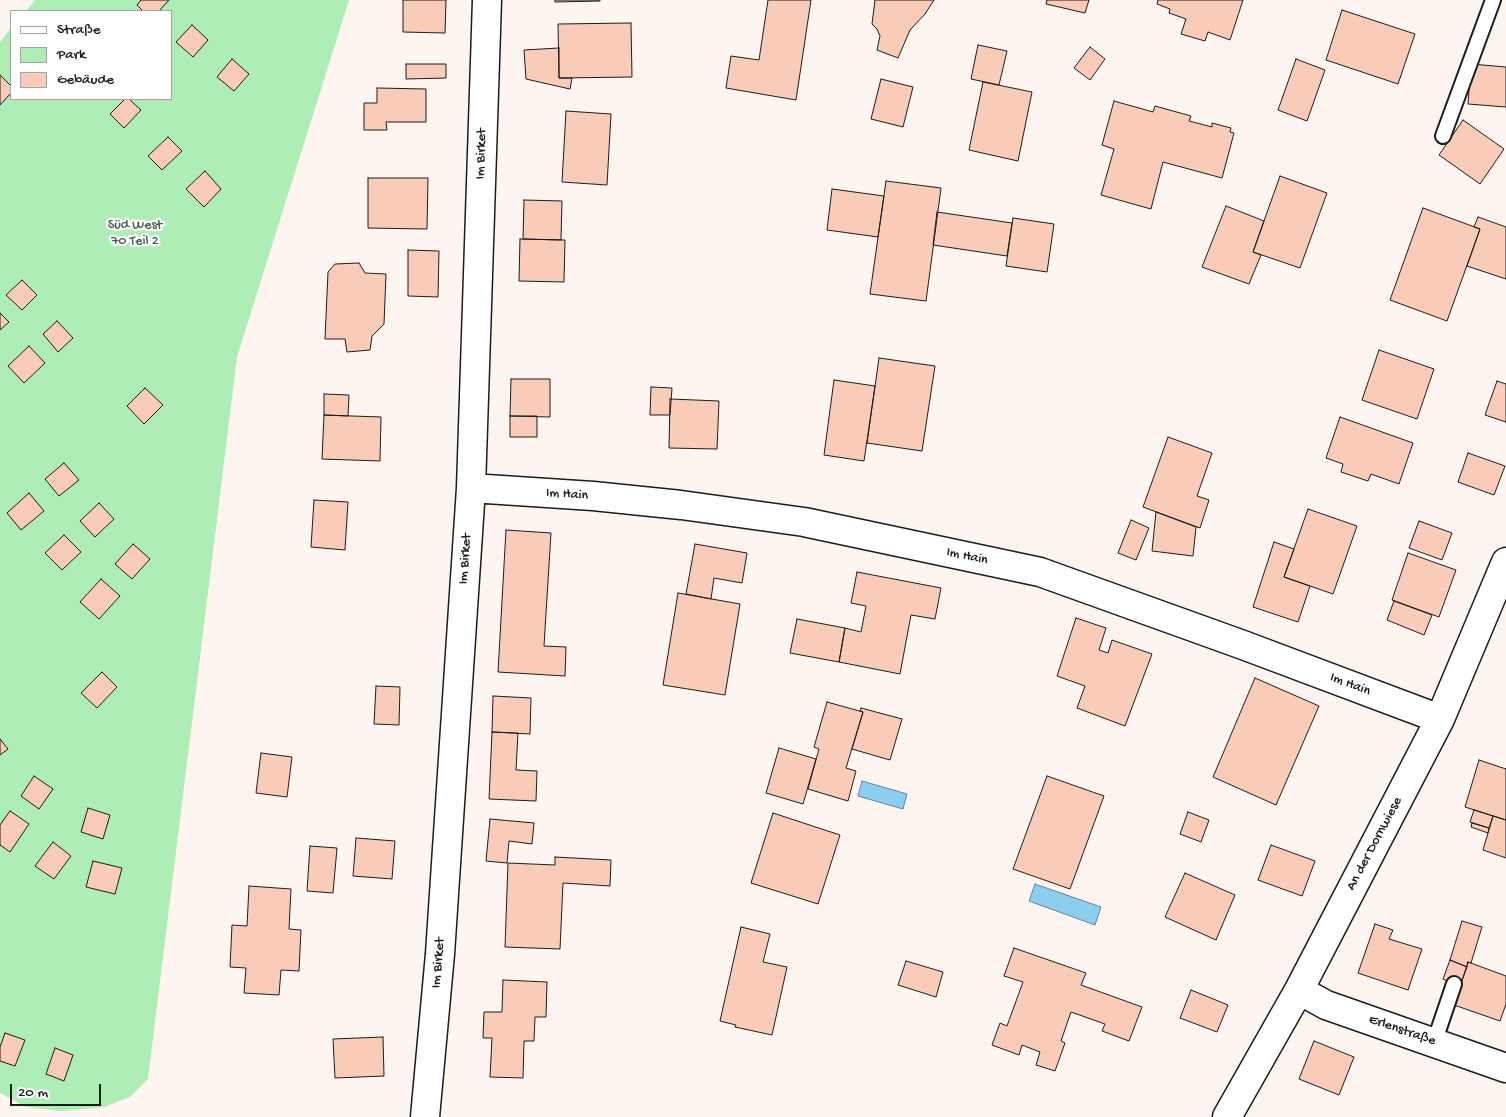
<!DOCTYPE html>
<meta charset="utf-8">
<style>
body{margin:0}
#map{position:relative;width:1506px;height:1117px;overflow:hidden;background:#fef5f1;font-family:"Gochi Hand",sans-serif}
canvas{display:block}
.legend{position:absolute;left:10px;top:10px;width:162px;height:90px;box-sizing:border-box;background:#fff;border:1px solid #a4a4a4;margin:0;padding:6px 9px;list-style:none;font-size:15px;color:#1c1c1c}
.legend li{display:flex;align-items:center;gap:10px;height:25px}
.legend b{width:25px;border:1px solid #a4a4a4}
.scale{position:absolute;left:10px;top:1084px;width:91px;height:22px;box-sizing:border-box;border:2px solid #1c1c1c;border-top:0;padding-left:6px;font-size:15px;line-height:18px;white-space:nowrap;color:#1c1c1c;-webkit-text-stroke:4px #fff;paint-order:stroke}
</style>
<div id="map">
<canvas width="1506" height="1117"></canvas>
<ul class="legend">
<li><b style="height:6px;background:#fff"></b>Straße</li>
<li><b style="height:14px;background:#aeedb5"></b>Park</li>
<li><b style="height:14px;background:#f8ccb9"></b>Gebäude</li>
</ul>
<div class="scale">20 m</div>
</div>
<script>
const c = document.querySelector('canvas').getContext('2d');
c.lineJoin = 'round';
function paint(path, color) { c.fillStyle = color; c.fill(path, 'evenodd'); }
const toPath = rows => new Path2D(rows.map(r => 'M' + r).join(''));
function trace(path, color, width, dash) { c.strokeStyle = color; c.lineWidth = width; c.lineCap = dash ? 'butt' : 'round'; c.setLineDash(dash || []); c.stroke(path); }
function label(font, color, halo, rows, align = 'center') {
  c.font = font + ' "Gochi Hand",sans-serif'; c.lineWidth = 4.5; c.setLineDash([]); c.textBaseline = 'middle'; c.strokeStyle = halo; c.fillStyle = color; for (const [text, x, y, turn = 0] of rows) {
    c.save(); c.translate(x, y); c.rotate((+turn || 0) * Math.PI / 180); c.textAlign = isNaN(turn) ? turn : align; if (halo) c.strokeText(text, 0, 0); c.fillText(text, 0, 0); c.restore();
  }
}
const green = toPath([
 [35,0,349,0,237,357,148,1079,130,1097,104,1107,61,1111,26,1107,0,1093,0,42,11,28,11,99,171,99,171,11,26,11]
]);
const water = toPath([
 [862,781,907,794,903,809,858,796,862,781],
 [1035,884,1101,907,1095,925,1029,901,1035,884]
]);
const building = toPath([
 [141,0,169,0,159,11,143,11,137,5,141,0],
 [403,0,446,0,445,33,403,32,403,0],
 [555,0,600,0,600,1,555,2,555,0],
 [768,0,811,0,796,100,726,88,731,56,759,60,768,0],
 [875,0,934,0,925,14,910,30,898,58,877,50,880,36,877,29,872,24,875,0],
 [1047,0,1089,0,1085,13,1046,4,1047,0],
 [1158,0,1243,0,1230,40,1208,32,1205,41,1181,34,1186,19,1169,13,1170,9,1157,4,1158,0],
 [1342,10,1415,34,1398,84,1326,60,1342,10],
 [631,23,632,77,559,78,558,24,631,23],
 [192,25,208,40,193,57,176,42,192,25],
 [978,45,1007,51,999,85,971,79,978,45],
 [1090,47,1105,59,1090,80,1074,68,1090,47],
 [559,48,559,78,572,78,570,89,526,79,524,50,559,48],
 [232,59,249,74,234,91,217,77,232,59],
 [1296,59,1325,70,1307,121,1278,110,1296,59],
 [406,64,446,64,446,78,406,79,406,64],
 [1471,64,1506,67,1506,107,1468,104,1471,64],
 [0,75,11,86,11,93,0,105,0,75],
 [881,79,913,87,903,127,871,119,881,79],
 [983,82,1032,92,1018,161,969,150,983,82],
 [377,88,426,89,426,122,386,122,387,130,364,130,364,103,377,103,377,88],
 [125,99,129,99,141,110,124,128,110,114,125,99],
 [1114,101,1153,112,1155,106,1191,116,1189,121,1212,127,1212,123,1231,128,1230,132,1234,133,1222,178,1163,162,1151,209,1101,195,1114,149,1102,145,1114,101],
 [566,111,611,114,607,185,562,182,566,111],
 [1463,120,1504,149,1480,184,1439,155,1463,120],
 [168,137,182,151,162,170,148,156,168,137],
 [205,171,221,189,204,207,186,189,205,171],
 [1280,176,1327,193,1300,268,1253,252,1280,176],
 [368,178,428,178,427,229,368,228,368,178],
 [886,181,941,188,926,301,870,294,886,181],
 [832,189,884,196,878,237,827,230,832,189],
 [524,200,562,201,561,240,523,239,524,200],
 [1226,206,1264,221,1253,252,1261,255,1249,284,1202,267,1226,206],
 [1423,208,1480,229,1447,321,1390,300,1423,208],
 [937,212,1012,223,1007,256,933,245,937,212],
 [1478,217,1506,227,1506,279,1467,266,1480,229,1474,227,1478,217],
 [1013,218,1054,224,1047,272,1006,266,1013,218],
 [520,239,565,240,564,282,519,281,520,239],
 [408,250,439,251,438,297,408,296,408,250],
 [359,263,365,273,386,274,384,324,372,336,370,350,347,352,345,339,325,339,328,272,335,264,359,263],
 [22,280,37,295,22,310,6,295,22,280],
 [0,313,9,322,0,330,0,313],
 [57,321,73,338,58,352,43,334,57,321],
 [29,346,45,363,24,383,8,366,29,346],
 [1379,350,1434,369,1417,419,1362,400,1379,350],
 [879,358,935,366,922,451,867,443,879,358],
 [511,379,550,379,550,417,510,416,511,379],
 [834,380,875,386,864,461,824,455,834,380],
 [1497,381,1506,384,1506,422,1485,415,1497,381],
 [651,387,672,388,670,415,650,415,651,387],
 [145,388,163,405,144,424,127,406,145,388],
 [324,394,349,395,348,416,324,415,324,394],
 [670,399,719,401,717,449,669,448,670,399],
 [324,415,381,417,380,461,322,459,324,415],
 [510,416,537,416,537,437,510,437,510,416],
 [1340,417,1413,443,1399,484,1371,474,1368,481,1341,472,1343,464,1326,458,1340,417],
 [1168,437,1212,453,1197,496,1209,500,1200,528,1143,507,1168,437],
 [1468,453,1505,466,1494,495,1458,482,1468,453],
 [64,463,79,480,59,496,45,479,64,463],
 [29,493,44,511,21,530,7,513,29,493],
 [314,500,348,502,345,550,311,547,314,500],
 [99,503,114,519,95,537,80,521,99,503],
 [1308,509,1357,526,1333,594,1284,577,1308,509],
 [1156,512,1196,527,1193,556,1152,551,1156,512],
 [1131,520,1149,528,1136,560,1118,553,1131,520],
 [1419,521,1452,533,1442,560,1409,548,1419,521],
 [506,530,551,533,544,646,566,647,565,676,498,672,506,530],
 [64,535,81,552,62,570,45,553,64,535],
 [1274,542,1294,549,1284,577,1310,586,1298,622,1253,607,1274,542],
 [133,544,150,559,132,579,115,564,133,544],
 [695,544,747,553,742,583,714,578,711,599,686,594,695,544],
 [1408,553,1456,570,1439,617,1392,600,1408,553],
 [857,572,941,588,935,619,911,615,900,674,839,662,845,628,861,632,866,606,851,603,857,572],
 [101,579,120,596,99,619,80,602,101,579],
 [678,593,740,604,725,695,663,685,678,593],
 [1394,601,1432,615,1424,635,1387,620,1394,601],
 [1076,618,1106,628,1099,650,1108,653,1112,640,1152,654,1125,726,1077,708,1085,686,1057,676,1076,618],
 [797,619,845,628,839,662,790,653,797,619],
 [102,672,117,687,97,708,81,693,102,672],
 [1255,678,1319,706,1276,805,1213,777,1255,678],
 [376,686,400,687,399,725,374,724,376,686],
 [493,696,531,698,530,734,492,732,493,696],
 [827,702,863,712,846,768,856,771,848,801,808,789,819,749,814,747,827,702],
 [861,708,902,719,890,760,852,749,863,712,860,711,861,708],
 [492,732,518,733,516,770,537,771,536,801,489,799,492,732],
 [0,739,8,749,0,755,0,739],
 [779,748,816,759,803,804,766,793,779,748],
 [261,753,292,757,287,797,256,793,261,753],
 [1479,760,1506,769,1506,820,1465,807,1479,760],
 [34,776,53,789,39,809,21,796,34,776],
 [1047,776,1104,796,1070,889,1013,869,1047,776],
 [88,808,110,815,103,839,81,832,88,808],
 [1474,810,1493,816,1489,828,1470,822,1474,810],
 [10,811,29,824,10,852,0,845,0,825,10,811],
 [1188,812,1209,820,1201,842,1180,834,1188,812],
 [773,813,840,835,818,904,751,883,773,813],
 [1493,816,1506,820,1506,858,1483,850,1493,816],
 [490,819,534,823,532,844,509,841,507,863,486,861,490,819],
 [1472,823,1489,828,1488,833,1471,827,1472,823],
 [356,838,395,841,392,879,353,876,356,838],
 [53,842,71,856,54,879,35,866,53,842],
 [1271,845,1315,861,1302,896,1258,880,1271,845],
 [310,846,337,848,333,893,307,891,310,846],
 [555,857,611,860,610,886,563,883,560,949,505,947,508,863,555,865,555,857],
 [93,861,122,868,115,894,86,887,93,861],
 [1185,873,1235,895,1216,940,1165,917,1185,873],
 [249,886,291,889,289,929,301,930,299,971,281,970,279,995,244,993,246,968,230,967,232,925,247,926,249,886],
 [1462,921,1482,927,1471,963,1468,962,1467,967,1450,960,1462,921],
 [1375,924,1393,930,1389,939,1422,949,1408,990,1358,973,1375,924],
 [741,927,770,934,763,962,787,967,772,1035,735,1027,736,1025,720,1021,741,927],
 [1014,948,1086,973,1081,985,1142,1007,1129,1041,1102,1031,1105,1024,1071,1012,1061,1041,1065,1043,1055,1071,1036,1065,1040,1052,1022,1045,1019,1055,992,1045,1000,1023,1007,1026,1023,982,1004,976,1014,948],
 [1450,960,1467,967,1460,986,1443,979,1450,960],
 [906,961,943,972,936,997,898,985,906,961],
 [1468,962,1506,976,1506,1004,1500,1021,1454,1005,1468,962],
 [503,980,547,982,546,1017,535,1017,534,1041,524,1041,523,1078,490,1077,492,1038,483,1038,484,1012,502,1012,503,980],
 [1191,990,1228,1005,1217,1032,1180,1018,1191,990],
 [5,1033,25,1040,15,1066,0,1061,0,1047,5,1033],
 [383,1037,384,1076,335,1078,333,1039,383,1037],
 [1314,1041,1354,1057,1339,1095,1299,1079,1314,1041],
 [55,1048,73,1055,64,1081,46,1074,55,1048]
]);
const lane = toPath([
 [1443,136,1493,0],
 [1434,1043,1454,984]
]);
const street = toPath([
 [471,488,593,496,681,505,804,522,1040,572,1243,645,1440,719],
 [1299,990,1326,1005,1506,1068],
 [425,1117,440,954,471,488,487,0],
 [1227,1117,1299,990,1440,719,1506,562]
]);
const streetNames = [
 ["Im Birket",482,154,-88],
 ["Im Hain",567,495,4],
 ["Im Hain",967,557,12],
 ["Im Birket",466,559,-86],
 ["Im Hain",1350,685,21],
 ["An der Dornwiese",1375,844,-62],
 ["Im Birket",439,963,-85],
 ["Erlenstraße",1402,1031,19]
];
const parkNames = [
 ["Süd West",135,226],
 ["70 Teil 2",135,242]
];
paint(green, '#aeedb5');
paint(water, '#8dceef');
trace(water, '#60879b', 1);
paint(building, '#f8ccb9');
trace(building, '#1c1c1c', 1);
trace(lane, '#1c1c1c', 18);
trace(street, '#1c1c1c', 31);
trace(lane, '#fff', 14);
trace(street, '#fff', 28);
label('14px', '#1c1c1c', '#fff', streetNames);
label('14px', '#485b4a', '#fff', parkNames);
</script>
